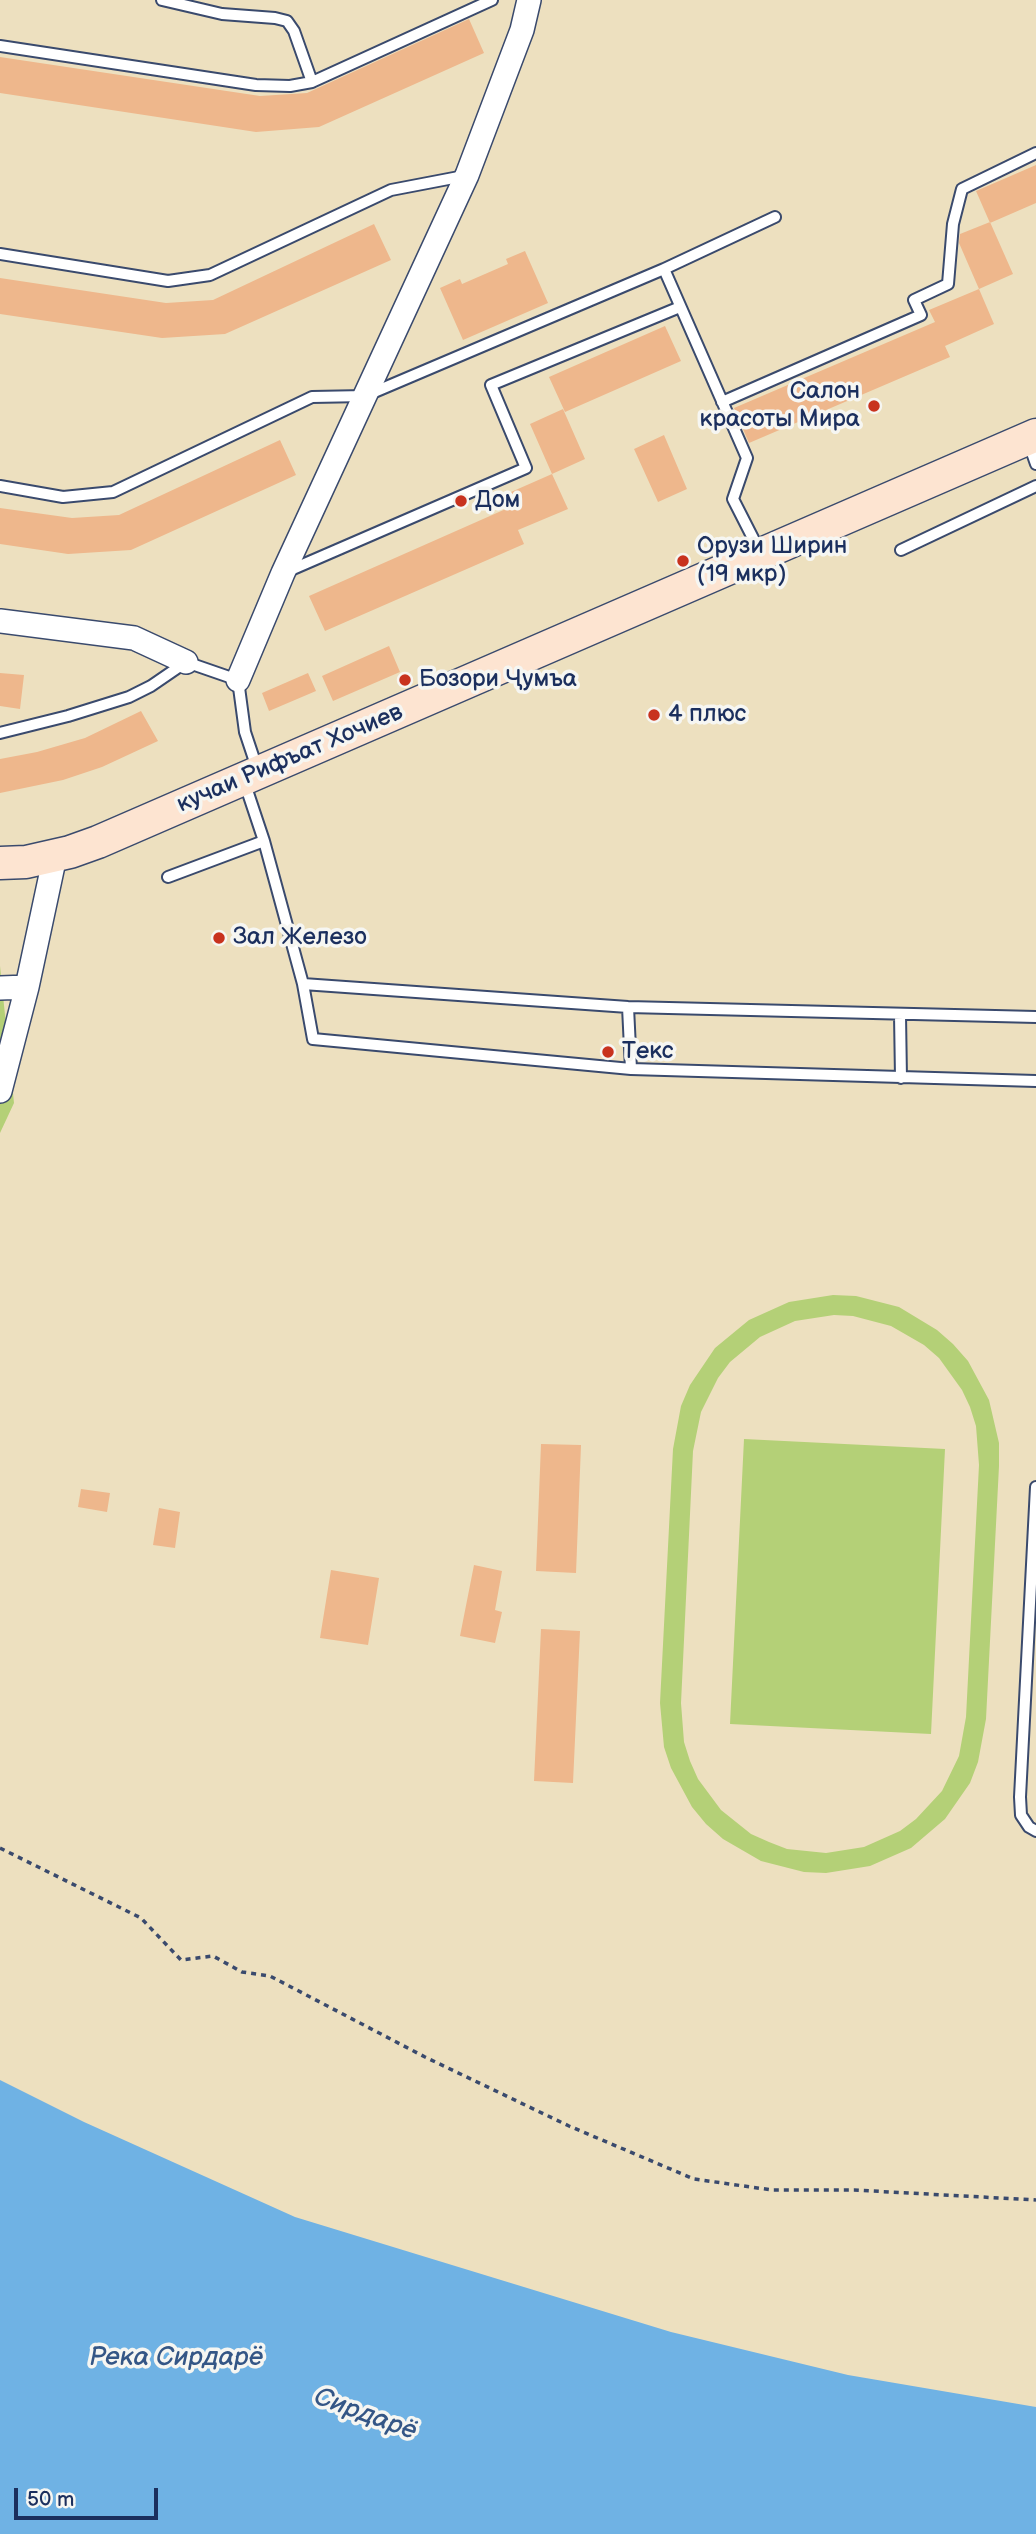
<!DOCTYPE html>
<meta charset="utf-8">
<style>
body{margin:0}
#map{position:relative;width:1036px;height:2534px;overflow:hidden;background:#ede0bf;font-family:"Balsamiq Sans",sans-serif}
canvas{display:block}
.scale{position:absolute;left:14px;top:2488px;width:144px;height:32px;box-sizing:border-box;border:4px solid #1b2f5e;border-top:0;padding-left:9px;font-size:21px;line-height:24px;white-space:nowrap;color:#1b2f5e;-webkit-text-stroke:5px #f6f6f2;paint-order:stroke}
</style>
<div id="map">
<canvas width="1036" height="2534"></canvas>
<div class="scale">50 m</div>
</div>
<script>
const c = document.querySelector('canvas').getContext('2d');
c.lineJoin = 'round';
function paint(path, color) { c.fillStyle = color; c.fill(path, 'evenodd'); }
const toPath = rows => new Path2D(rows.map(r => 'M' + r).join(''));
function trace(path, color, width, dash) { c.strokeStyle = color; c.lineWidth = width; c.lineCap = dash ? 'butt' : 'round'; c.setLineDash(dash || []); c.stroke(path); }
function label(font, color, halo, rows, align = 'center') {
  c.font = font + ' "Balsamiq Sans",sans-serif'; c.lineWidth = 7; c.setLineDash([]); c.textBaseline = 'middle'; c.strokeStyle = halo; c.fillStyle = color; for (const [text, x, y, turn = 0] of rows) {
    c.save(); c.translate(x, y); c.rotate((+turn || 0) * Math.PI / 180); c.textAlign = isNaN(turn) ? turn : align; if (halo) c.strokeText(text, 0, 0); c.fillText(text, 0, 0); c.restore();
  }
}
const green = toPath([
 [0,966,14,1103,0,1133],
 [833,1295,856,1296,899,1307,937,1330,953,1344,968,1361,989,1400,999,1443,999,1466,986,1719,978,1762,970,1783,945,1819,911,1848,870,1866,826,1873,804,1872,761,1861,723,1839,706,1824,692,1807,671,1768,664,1747,660,1703,673,1449,681,1406,690,1385,715,1348,749,1320,789,1302],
 [834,1315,853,1316,891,1326,924,1345,939,1358,962,1390,970,1407,976,1426,979,1465,966,1717,959,1756,942,1791,916,1819,900,1831,864,1847,826,1853,787,1849,769,1842,751,1834,721,1810,698,1779,690,1761,684,1742,681,1703,693,1451,701,1412,718,1378,730,1362,760,1337,795,1321],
 [744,1439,945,1449,931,1734,730,1724]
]);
const water = toPath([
 [0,2080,84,2122,295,2217,671,2332,848,2375,1036,2407,1036,2534,0,2534]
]);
const building = toPath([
 [469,19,484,53,319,127,256,132,0,93,0,57,260,96,307,93],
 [1036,165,1036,203,990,223,976,191],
 [990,222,1013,274,979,289,959,243,960,234],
 [374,224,391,260,225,334,162,338,0,314,0,278,166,303,213,300],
 [525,251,548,303,463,340,440,288,460,279,462,284,508,264,506,259],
 [979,289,994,324,945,346,950,357,749,443,734,408,935,322,929,310],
 [665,326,681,361,565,412,549,377],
 [563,409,585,459,552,474,530,424],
 [664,435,687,489,658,502,634,449],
 [280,440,296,475,131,550,68,554,0,544,0,508,72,518,119,515],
 [552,474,568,509,518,530,524,544,325,631,309,596,508,508,502,496],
 [389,646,400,672,333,701,322,676],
 [0,673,24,675,20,709,0,706],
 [308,673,316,691,269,711,262,693],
 [141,711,158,741,102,767,63,780,0,793,0,759,37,752,85,738],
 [541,1444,581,1445,576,1573,536,1571],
 [81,1489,110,1493,107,1512,78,1507],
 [159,1508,180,1512,175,1548,153,1545],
 [474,1565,502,1571,495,1610,502,1612,495,1643,460,1636],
 [331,1570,379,1578,368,1645,320,1638],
 [541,1629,580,1631,573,1783,534,1781]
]);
const path = toPath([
 [0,1848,141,1918,181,1960,213,1956,242,1972,270,1976,425,2057,569,2126,694,2179,772,2190,854,2190,1036,2200]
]);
const lane = toPath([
 [162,0,222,14,275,18,287,21,294,31,312,82,492,0],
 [0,46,256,85,290,86,312,82],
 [0,254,168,281,210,275,391,190,464,176],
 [722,402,921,315,914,300,948,284,953,224,962,189,1036,153],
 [1028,441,1036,464],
 [0,486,63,497,113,492,312,397,365,396,664,269],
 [901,550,1036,486],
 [760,552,733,499,747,458,664,269,775,217],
 [286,572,526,468,491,385,680,307],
 [0,733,68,716,129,697,151,686,186,662,238,680,245,732,257,768],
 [244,781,264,841,303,984,628,1007,1036,1017],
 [168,877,264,841],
 [303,984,313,1039,631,1069,1036,1081],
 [628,1007,631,1069],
 [900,1015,901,1078],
 [1036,1487,1020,1797,1021,1815,1029,1827,1036,1831]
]);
const street = toPath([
 [0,621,134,638,186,662],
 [238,680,283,573,467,175,522,30,529,0],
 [0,988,27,987,55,856],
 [0,1091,27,987]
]);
const secondary = toPath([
 [0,863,26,862,70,852,98,842,1036,435]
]);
const markers = [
 [874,406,7,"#c8321e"],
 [461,501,7,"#c8321e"],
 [683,561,7,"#c8321e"],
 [405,680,7,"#c8321e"],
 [654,715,7,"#c8321e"],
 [219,938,7,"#c8321e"],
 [608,1052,7,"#c8321e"]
];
const poiNames = [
 ["Салон",860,392,"right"],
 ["красоты Мира",860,420,"right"],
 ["Дом",475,501],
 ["Орузи Ширин",697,547],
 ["(19 мкр)",697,575],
 ["Бозори Ҷумъа",419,680],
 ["4 плюс",668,715],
 ["Зал Железо",233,938],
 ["Текс",622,1052]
];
const streetNames = [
 ["кучаи Рифъат Хочиев",290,759,-23]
];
const waterNames = [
 ["Река Сирдарё",176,2358],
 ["Сирдарё",365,2415,20]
];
paint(green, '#b4d077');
paint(water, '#6fb2e4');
paint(building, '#eeb78c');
trace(lane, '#3a4a6d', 14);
trace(street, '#3a4a6d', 26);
trace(secondary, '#3a4a6d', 35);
trace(path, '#3a4a6d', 3.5, [5, 5]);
trace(lane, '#fff', 10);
trace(street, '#fff', 23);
trace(secondary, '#fde4d1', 32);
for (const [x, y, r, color] of markers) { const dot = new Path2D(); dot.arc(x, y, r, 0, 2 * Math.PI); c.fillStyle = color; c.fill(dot); trace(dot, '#f6f6f2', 2.5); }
label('24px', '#1b2f5e', '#f6f6f2', poiNames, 'left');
label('24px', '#1b2f5e', '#f6f6f2', streetNames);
label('italic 26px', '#345686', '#f6f6f2', waterNames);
</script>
